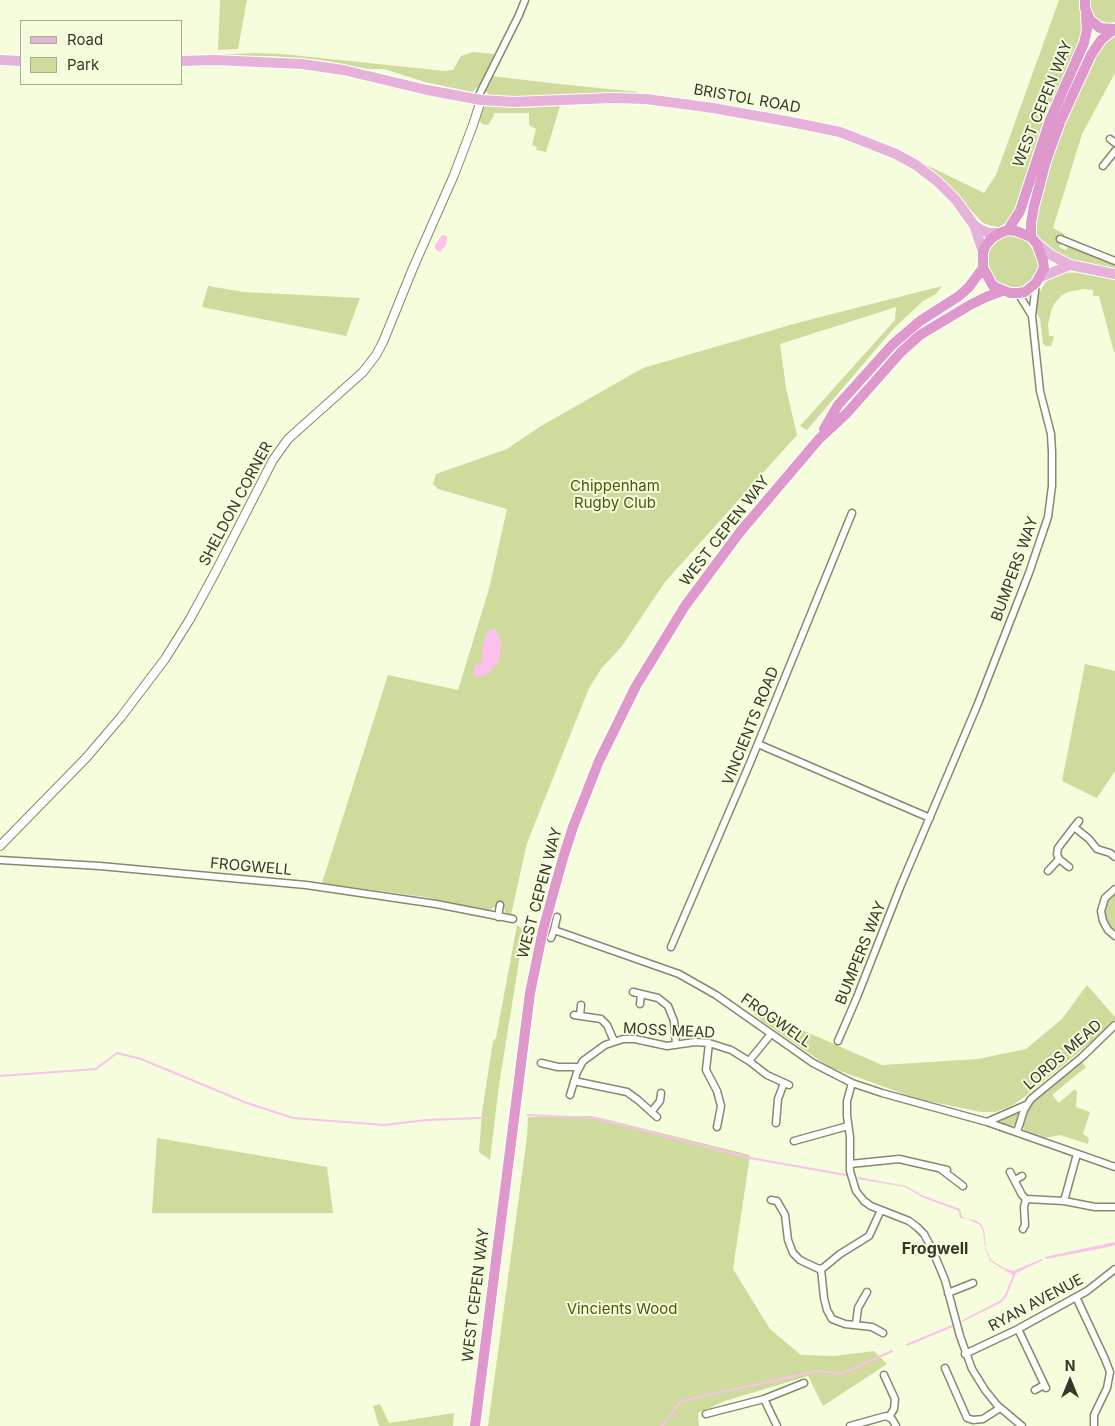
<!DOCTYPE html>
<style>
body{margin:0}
#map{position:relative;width:1115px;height:1426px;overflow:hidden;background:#f6fddc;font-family:Inter,sans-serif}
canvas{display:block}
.legend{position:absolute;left:20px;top:20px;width:162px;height:65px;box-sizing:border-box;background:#f6fddc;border:1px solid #a8ae95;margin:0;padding:6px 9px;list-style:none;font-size:15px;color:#34372a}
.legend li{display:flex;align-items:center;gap:10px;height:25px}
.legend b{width:25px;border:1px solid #a8ae95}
.north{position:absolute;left:1045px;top:1356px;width:50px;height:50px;-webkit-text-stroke:4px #f6fddc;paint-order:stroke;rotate:0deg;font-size:14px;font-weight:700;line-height:20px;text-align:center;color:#34372a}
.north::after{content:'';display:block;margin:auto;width:18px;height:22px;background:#34372a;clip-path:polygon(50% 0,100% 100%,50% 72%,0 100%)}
</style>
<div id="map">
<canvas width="1115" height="1426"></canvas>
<ul class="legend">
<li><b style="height:6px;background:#e6b2d9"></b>Road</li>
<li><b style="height:14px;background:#cfda9d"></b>Park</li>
</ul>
<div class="north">N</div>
</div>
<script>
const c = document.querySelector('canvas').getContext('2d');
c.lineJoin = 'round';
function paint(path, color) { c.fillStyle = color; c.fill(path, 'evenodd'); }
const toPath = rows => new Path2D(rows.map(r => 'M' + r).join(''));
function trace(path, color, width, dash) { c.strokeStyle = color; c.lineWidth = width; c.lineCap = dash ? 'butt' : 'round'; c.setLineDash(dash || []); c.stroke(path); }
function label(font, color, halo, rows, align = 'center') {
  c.font = font + ' Inter,sans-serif'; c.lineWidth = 4; c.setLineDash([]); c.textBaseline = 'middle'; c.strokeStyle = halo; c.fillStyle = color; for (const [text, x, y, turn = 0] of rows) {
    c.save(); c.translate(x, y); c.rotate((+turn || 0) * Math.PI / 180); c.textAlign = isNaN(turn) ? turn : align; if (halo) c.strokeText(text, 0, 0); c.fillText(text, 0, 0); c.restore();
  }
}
const green = toPath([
 [220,0,247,0,238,49,218,50],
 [1059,0,1081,0,1080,11,1083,25,1082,39,1068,65,1048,113,1028,170,1020,200,1013,216,1006,223,999,227,992,226,983,223,959,198,912,158,984,193,996,175],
 [1091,0,1115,0,1115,22,1108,23,1096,19,1090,8],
 [1115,35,1115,73,1082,134,1053,228,1064,234,1064,236,1059,234,1056,240,1060,243,1059,247,1066,250,1070,245,1115,264,1115,352,1114,352,1099,296,1093,296,1093,290,1083,289,1068,292,1061,296,1054,304,1051,312,1048,324,1049,336,1053,336,1054,338,1051,346,1046,346,1043,344,1040,319,1035,310,1037,296,1047,280,1055,275,1061,273,1084,272,1064,260,1040,241,1037,235,1034,222,1044,179,1074,99,1096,53,1108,39],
 [473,52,494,54,482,83,472,92,425,82,384,69,368,69,320,60,271,56,195,56,255,53,282,54,445,71,453,70,461,56],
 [492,76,550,83,638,92,636,94,595,94,509,98,489,95,485,90],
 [486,106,521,108,560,106,546,152,536,150,537,147,532,145,536,129,529,125,529,113,494,113,493,117,488,125,482,124,479,119,482,110],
 [1012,235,1027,241,1037,258,1038,267,1036,275,1031,283,1020,288,1009,289,999,284,994,278,988,262,988,255,994,242,1004,236],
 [208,286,244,292,360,298,346,336,202,307],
 [942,286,936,294,923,301,894,328,807,430,800,426,895,320,896,307,780,344,786,388,797,435,665,582,622,646,601,669,589,688,527,843,511,915,506,914,503,906,497,905,489,911,425,897,322,883,388,675,458,690,489,589,507,509,438,489,433,484,436,474,507,449,541,426,643,368,797,323],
 [1085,664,1115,671,1115,771,1097,798,1062,781],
 [1115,892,1115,932,1105,920,1103,911,1105,903],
 [517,925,524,930,499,1085,490,1160,479,1152,482,1112,493,1041,496,1038],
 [1087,985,1115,1017,1115,1019,1091,1042,1023,1098,1011,1106,995,1112,981,1112,918,1099,829,1067,762,1021,745,1005,882,1065,978,1059,1026,1049,1062,1019],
 [1082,1062,1086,1067,1052,1095,1059,1103,1075,1089,1077,1092,1076,1107,1090,1112,1083,1134,1089,1138,1088,1144,1060,1135,1045,1138,1025,1131,1023,1127,1024,1120,1030,1104],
 [1019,1110,1020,1111,1020,1113,1015,1125,1010,1126,1000,1122],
 [592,1116,750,1155,733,1269,770,1329,801,1355,834,1356,874,1351,887,1364,823,1406,808,1376,725,1401,698,1413,699,1426,488,1426,527,1137,528,1117],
 [157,1138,327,1167,333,1213,152,1213],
 [380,1404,389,1423,454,1413,453,1426,379,1426,373,1406]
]);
const water = toPath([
 [442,235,447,236,446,245,440,252,436,250,435,245],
 [495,628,501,643,500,654,498,663,488,674,479,677,475,676,473,673,474,670,476,665,483,662,481,656,486,635,489,631],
 [858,1177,906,1186,924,1196,960,1209,962,1217,977,1221,981,1224,984,1230,986,1246,985,1246,983,1231,980,1225,968,1219,960,1218,959,1212,957,1210,924,1198,905,1187,858,1179],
 [1115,1242,1115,1245,1108,1247,1046,1259,1045,1257],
 [985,1248,986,1248,991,1260,1004,1268,1013,1271,1042,1259,1043,1260,1016,1273,1007,1295,1002,1302,962,1322,961,1321,1001,1300,1005,1295,1013,1275,990,1261],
 [952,1325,953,1327,907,1346,906,1344]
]);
const stream = toPath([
 [0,1076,96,1069,117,1053,141,1059,247,1103,293,1118,384,1125,426,1120,483,1118],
 [527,1115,593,1118,750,1158,846,1175],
 [662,1426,681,1401,817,1371,841,1374,892,1351]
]);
const minor = toPath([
 [477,99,519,15,525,0],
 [1110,139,1115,143],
 [1103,166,1115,151],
 [1060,239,1115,261],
 [1018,293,1032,316],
 [758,744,930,818],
 [1074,827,1079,821],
 [1059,859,1069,867],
 [0,860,100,866,306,885,436,904,513,919],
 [1048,871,1059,859,1057,854,1058,848,1074,827,1089,839,1097,849,1110,853,1115,857],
 [1115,889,1105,898,1101,911,1103,921,1108,930,1115,936],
 [498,917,500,905],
 [557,917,554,930,679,974,716,995,813,1063,852,1083,882,1093,987,1122,1115,1167],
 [551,938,554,930],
 [671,947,750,763,852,513],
 [633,992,658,998,668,1006,674,1021,676,1045],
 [640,1004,641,994],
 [574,1015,601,1019,607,1025,614,1041],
 [580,1016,581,1005],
 [771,1034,749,1061,767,1075,789,1085],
 [838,1041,857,997,901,885,977,706,1029,573,1048,517,1052,486,1052,452,1051,434,1040,391,1032,316,1036,283],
 [709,1043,706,1070,717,1091,721,1106,717,1127],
 [541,1063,558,1067,579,1067],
 [574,1081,627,1092,638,1100,657,1117],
 [852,1083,847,1101,847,1116,850,1137,850,1171,856,1191,864,1201,871,1206,909,1221,917,1227,924,1234,932,1249,945,1280,960,1336,972,1369,985,1390,997,1405,1022,1426],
 [570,1095,577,1072,583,1061,605,1045,623,1039,635,1039,667,1046,695,1042,709,1043,731,1050,749,1061],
 [652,1111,660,1101,661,1093],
 [987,1122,1026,1105],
 [776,1123,778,1099,784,1083],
 [1017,1132,1024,1110,1031,1099,1082,1057,1115,1025],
 [794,1141,848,1126],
 [1077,1154,1064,1201,1095,1207,1115,1207],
 [850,1164,899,1159,947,1170],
 [942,1170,963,1186],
 [1010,1172,1022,1195,1026,1199,1064,1201],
 [1015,1180,1022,1176],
 [771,1200,777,1201,785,1215,788,1240,793,1253,800,1260,819,1269,823,1268,840,1254,869,1236,881,1210],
 [1023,1229,1025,1225,1024,1207,1026,1199],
 [821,1269,824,1298,827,1310,832,1319,845,1324,872,1327,883,1333],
 [948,1293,973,1283],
 [1076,1297,1105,1359,1110,1372,1107,1388,1094,1415,1094,1426],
 [856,1324,858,1308,867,1292],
 [1018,1329,1046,1388],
 [965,1354,1018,1329,1087,1291,1115,1269],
 [945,1368,967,1418,973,1420,983,1419,1000,1408],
 [884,1375,895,1399,894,1409,889,1417],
 [1035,1390,1044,1385],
 [764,1399,804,1383],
 [706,1414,764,1399,777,1426],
 [850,1426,886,1416,892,1419,896,1426]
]);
const tertiary = toPath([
 [0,846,86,758,121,717,165,659,190,619,215,573,273,460,288,439,363,372,376,355,383,342,413,268,454,175,473,125,481,100]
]);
const primary = toPath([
 [0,60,21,61],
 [181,61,214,60,302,64,343,70,427,90,481,100,514,102,612,98,646,99,713,108,791,122,840,132,896,154,916,165,938,182,956,200,974,225,981,230,989,233,1000,233],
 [974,225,983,252],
 [1037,244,1051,255,1070,265,1115,274],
 [1041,277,1070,265]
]);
const trunk = toPath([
 [1085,0,1085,8,1090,20,1100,28,1114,29],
 [1008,230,1020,211,1050,120,1084,43,1087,30,1086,15],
 [1008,230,1016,231,1031,237,1037,244,1043,261,1044,268,1036,283,1025,292,1018,293,1010,293,993,286,983,268,983,252,986,245,992,238,1000,233,1008,230],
 [1031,237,1031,223,1034,206,1046,161,1060,122,1091,55,1101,40,1114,29],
 [824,429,838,405,893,344,920,321,959,296,969,287,983,268],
 [475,1426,530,993,543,930,563,858,573,827,599,761,636,686,685,606,740,532,819,439,847,413,901,352,920,335,970,305,986,297,1002,291]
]);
const streetNames = [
 ["BRISTOL ROAD",747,99,10],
 ["WEST CEPEN WAY",1043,104,-68],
 ["SHELDON CORNER",236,504,-62],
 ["WEST CEPEN WAY",725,531,-52],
 ["BUMPERS WAY",1015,569,-70],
 ["VINCIENTS ROAD",751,726,-68],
 ["FROGWELL",251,867,5],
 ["WEST CEPEN WAY",540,893,-75],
 ["BUMPERS WAY",861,953,-68],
 ["FROGWELL",776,1021,35],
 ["MOSS MEAD",669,1031,3],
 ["LORDS MEAD",1063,1055,-41],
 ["WEST CEPEN WAY",476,1295,-83],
 ["RYAN AVENUE",1036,1303,-28]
];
const parkNames = [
 ["Chippenham",615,486],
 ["Rugby Club",615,503],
 ["Vincients Wood",622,1309]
];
const neighbourhoodNames = [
 ["Frogwell",935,1249]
];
paint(green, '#cfda9d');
paint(water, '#fdc0ec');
trace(stream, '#fdc0ec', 2);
trace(minor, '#848a6c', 9);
trace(tertiary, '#848a6c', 10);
trace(primary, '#fff', 12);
trace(trunk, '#fff', 12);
trace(minor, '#fff', 6);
trace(tertiary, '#fff', 8);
trace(primary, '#e6b2d9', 10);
trace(trunk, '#de98cc', 10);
label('15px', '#34372a', '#f6fddc', streetNames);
label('15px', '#4e5707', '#f6fddc', parkNames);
label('bold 16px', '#34372a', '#f6fddc', neighbourhoodNames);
</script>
